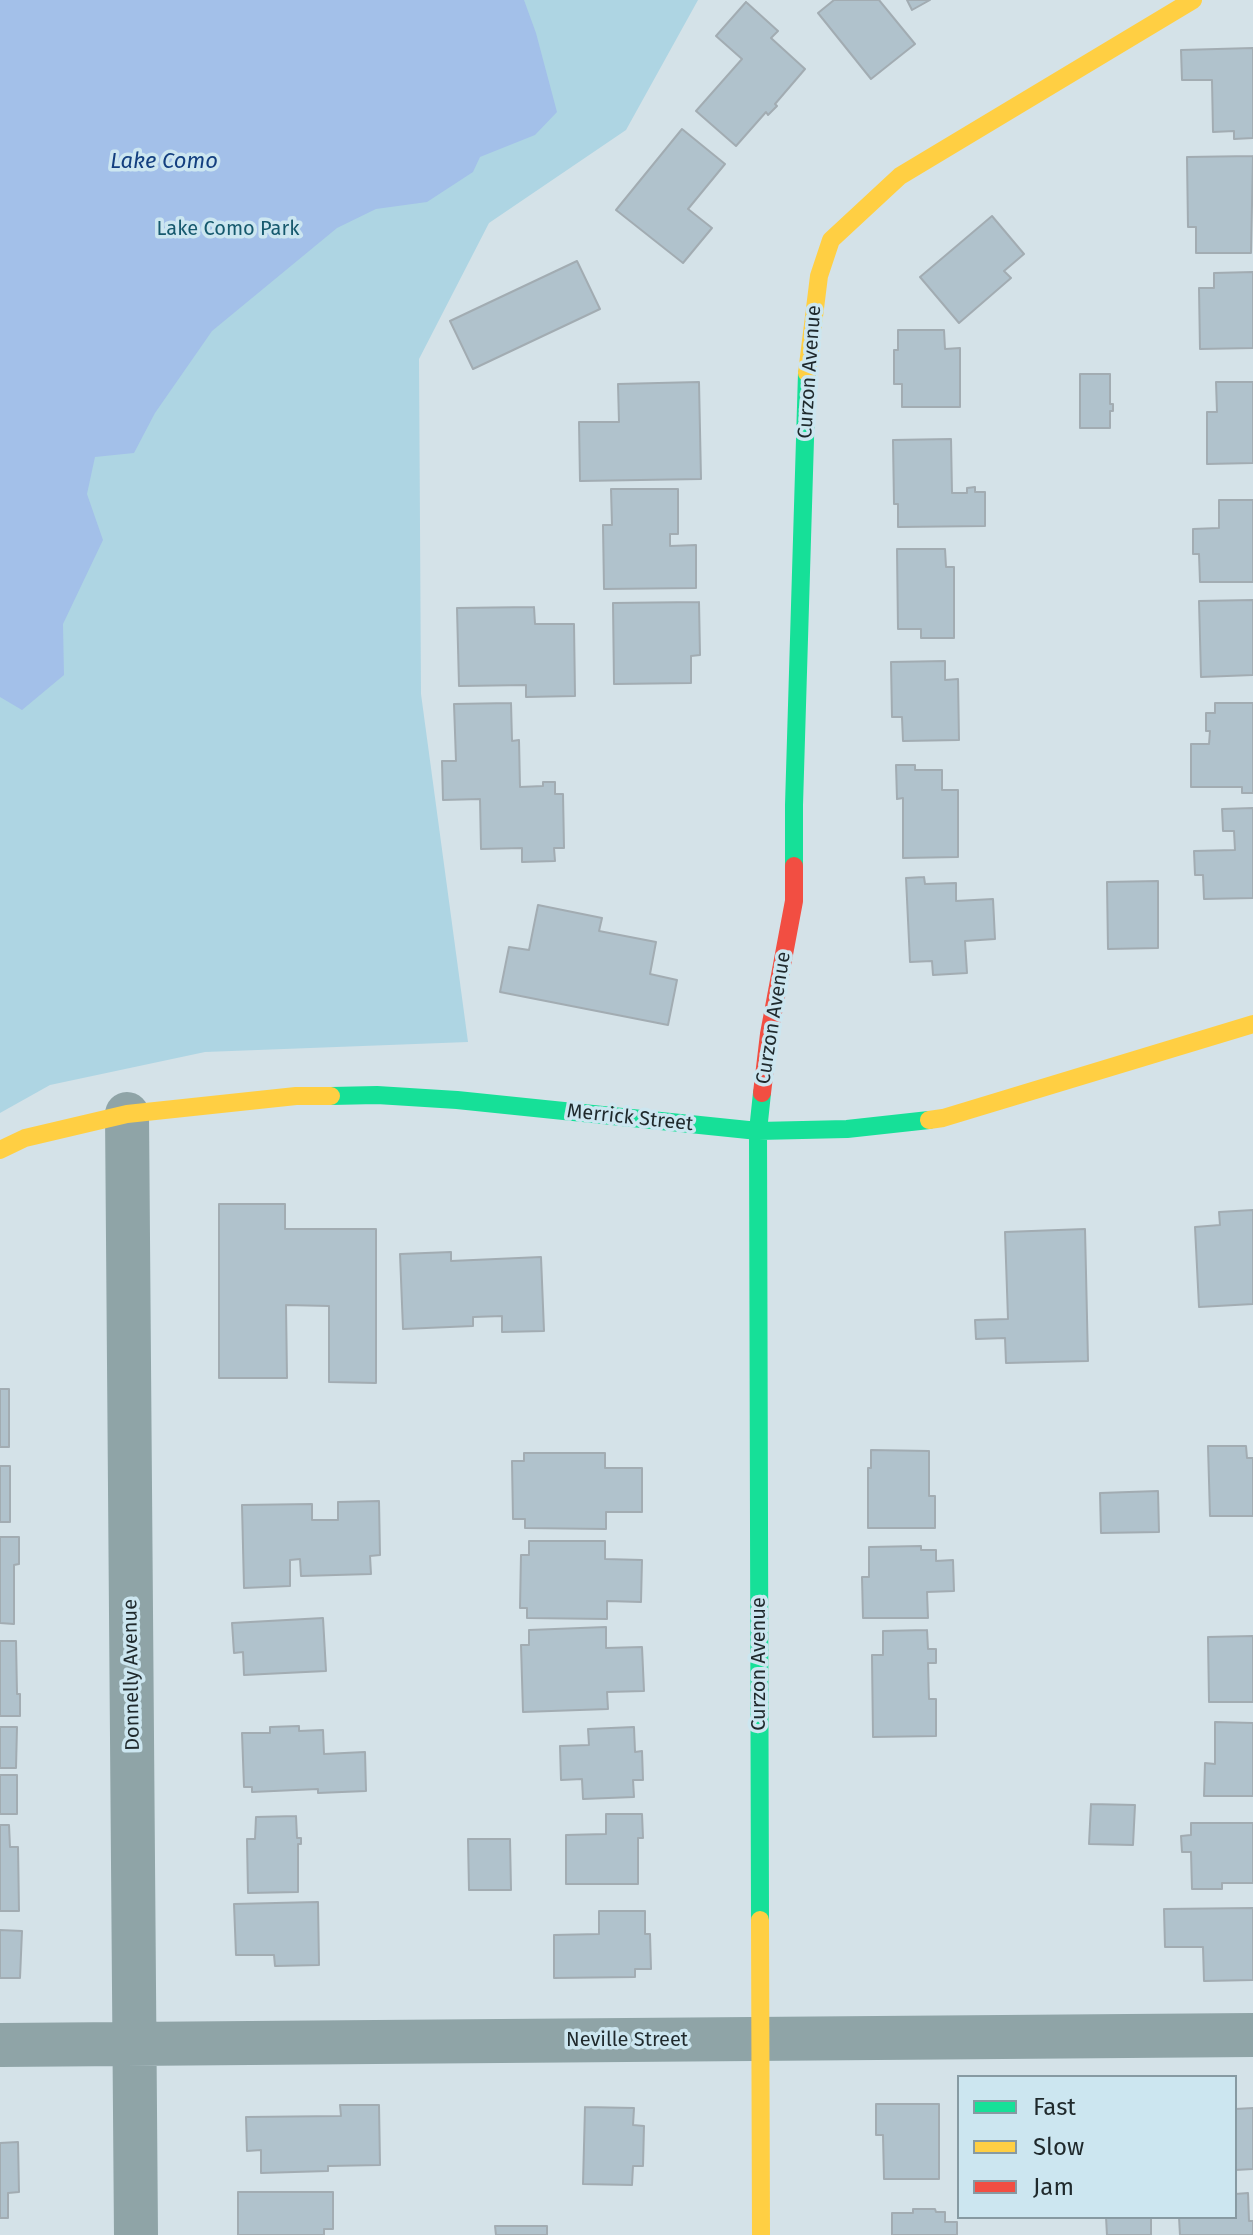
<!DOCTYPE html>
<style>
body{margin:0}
#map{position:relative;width:1253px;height:2235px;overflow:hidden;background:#d4e2e8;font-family:"Fira Sans",sans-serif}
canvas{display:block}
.legend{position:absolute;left:957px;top:2075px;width:280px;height:144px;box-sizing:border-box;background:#cce6f0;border:2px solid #879aa2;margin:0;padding:10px 14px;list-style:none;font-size:24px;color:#1f292c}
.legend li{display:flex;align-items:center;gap:16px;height:40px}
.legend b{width:40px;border:2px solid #879aa2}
</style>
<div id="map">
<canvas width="1253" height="2235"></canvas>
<ul class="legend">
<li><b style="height:10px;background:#16e098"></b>Fast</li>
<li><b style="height:10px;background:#ffcf43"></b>Slow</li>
<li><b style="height:10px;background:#f24e42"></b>Jam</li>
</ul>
</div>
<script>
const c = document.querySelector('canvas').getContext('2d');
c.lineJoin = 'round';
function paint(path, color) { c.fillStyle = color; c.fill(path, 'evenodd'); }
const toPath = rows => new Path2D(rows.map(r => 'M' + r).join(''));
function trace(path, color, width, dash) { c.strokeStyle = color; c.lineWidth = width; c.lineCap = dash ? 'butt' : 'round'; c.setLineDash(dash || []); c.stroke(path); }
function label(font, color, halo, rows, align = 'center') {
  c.font = font + ' "Fira Sans",sans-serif'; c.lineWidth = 7; c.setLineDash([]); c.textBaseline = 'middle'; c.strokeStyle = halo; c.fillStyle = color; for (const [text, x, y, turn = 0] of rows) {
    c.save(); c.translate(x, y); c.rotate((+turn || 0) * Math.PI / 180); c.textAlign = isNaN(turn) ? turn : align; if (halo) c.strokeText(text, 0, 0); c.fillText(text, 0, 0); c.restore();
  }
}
const green = toPath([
 [0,0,698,0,626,130,489,223,419,359,421,694,468,1042,205,1052,50,1085,0,1113]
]);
const water = toPath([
 [0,0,524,0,536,33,557,112,535,135,480,157,473,172,427,202,376,209,337,228,212,331,155,413,134,453,95,457,87,494,103,540,63,624,64,675,22,710,0,697]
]);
const building = toPath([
 [834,0,879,0,915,44,871,79,818,13,834,0],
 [907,0,930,0,912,10,907,0],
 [746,2,778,31,771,38,805,69,775,104,777,106,768,115,766,112,736,146,696,111,742,59,716,36,746,2],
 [1253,48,1253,138,1234,139,1234,131,1213,132,1212,80,1182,80,1181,50,1253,48],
 [682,129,725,164,688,209,712,228,683,263,616,210,682,129],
 [1253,156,1251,253,1196,253,1196,227,1188,227,1187,157,1253,156],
 [992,216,1024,254,1004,271,1011,278,959,323,920,277,992,216],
 [577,261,600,309,473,369,450,321,577,261],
 [1253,272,1253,348,1200,349,1199,288,1214,288,1214,273,1253,272],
 [898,330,944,330,945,349,960,348,960,407,902,407,902,384,894,384,894,350,898,350,898,330],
 [1080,374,1110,374,1110,404,1113,404,1113,411,1110,411,1110,428,1080,428,1080,374],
 [699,382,701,479,580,481,579,422,619,422,618,384,699,382],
 [1216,382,1253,382,1253,463,1207,464,1207,412,1217,412,1216,382],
 [951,439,952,493,967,493,967,488,975,487,975,492,985,492,985,526,898,527,898,504,894,504,893,440,951,439],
 [611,489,678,489,678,534,670,534,670,546,696,545,696,588,604,589,603,525,612,525,611,489],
 [1219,500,1253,500,1253,582,1200,582,1199,554,1193,554,1193,529,1219,528,1219,500],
 [897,549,945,549,946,567,954,567,954,638,921,638,921,629,898,629,897,549],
 [1253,600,1253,675,1201,677,1199,601,1253,600],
 [699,602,700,655,691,656,691,683,614,684,613,603,699,602],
 [534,607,535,624,574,624,575,696,526,697,526,685,459,686,457,608,534,607],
 [945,661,945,680,958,679,959,740,903,741,902,717,892,717,891,662,945,661],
 [511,703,512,741,519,740,520,787,543,786,543,782,555,782,555,794,563,794,564,848,554,848,555,861,522,862,522,848,481,849,480,799,443,800,442,761,456,761,454,704,511,703],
 [1215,703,1253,703,1253,793,1242,793,1242,787,1191,787,1191,744,1209,744,1210,731,1206,731,1206,713,1215,713,1215,703],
 [896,765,915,765,915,770,942,770,942,790,958,790,958,857,903,858,903,798,897,799,896,765],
 [1253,808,1253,898,1204,899,1203,875,1195,875,1194,851,1235,850,1234,831,1223,831,1222,809,1253,808],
 [924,877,925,884,956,883,956,901,993,899,995,939,965,941,967,973,933,975,932,961,910,962,906,878,924,877],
 [1158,881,1158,948,1108,949,1107,882,1158,881],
 [538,905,602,918,599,931,656,942,650,974,677,980,668,1025,500,992,509,947,529,950,538,905],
 [219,1204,285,1204,285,1229,376,1229,376,1383,329,1382,329,1306,286,1305,287,1378,219,1378,219,1204],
 [1253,1210,1253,1304,1199,1307,1195,1227,1220,1225,1219,1212,1253,1210],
 [1085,1229,1088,1361,1006,1363,1005,1338,976,1339,975,1320,1008,1319,1005,1232,1085,1229],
 [451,1252,451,1261,541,1257,544,1331,502,1332,502,1316,473,1317,473,1326,403,1329,400,1254,451,1252],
 [0,1389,9,1389,9,1447,0,1447,0,1389],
 [1208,1446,1246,1446,1247,1458,1253,1458,1253,1516,1210,1516,1208,1446],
 [871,1450,929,1451,929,1496,935,1496,935,1528,868,1528,868,1468,871,1468,871,1450],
 [524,1453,605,1453,605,1468,642,1468,642,1512,606,1512,606,1529,525,1528,525,1519,513,1519,512,1461,524,1461,524,1453],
 [0,1466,10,1466,10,1522,0,1522,0,1466],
 [1158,1491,1159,1532,1101,1533,1100,1493,1158,1491],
 [379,1501,380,1555,370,1556,371,1574,301,1576,300,1559,290,1560,290,1586,244,1588,242,1505,312,1504,312,1520,338,1520,338,1502,379,1501],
 [0,1537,19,1537,19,1564,14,1565,14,1624,0,1623,0,1537],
 [529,1541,605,1541,605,1559,642,1560,641,1602,607,1601,607,1619,527,1618,527,1608,520,1608,521,1555,529,1555,529,1541],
 [921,1546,921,1550,936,1550,936,1561,953,1560,954,1591,927,1592,928,1618,863,1618,862,1577,869,1577,869,1547,921,1546],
 [323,1618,326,1671,244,1675,243,1652,234,1653,232,1623,323,1618],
 [606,1627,606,1648,642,1647,644,1691,607,1692,608,1709,523,1712,521,1645,529,1645,529,1630,606,1627],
 [927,1630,928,1649,936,1649,936,1663,928,1663,929,1699,936,1699,936,1736,873,1737,872,1655,883,1655,883,1631,927,1630],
 [1253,1636,1253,1702,1209,1702,1208,1637,1253,1636],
 [0,1641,16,1641,17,1694,20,1694,20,1716,0,1716,0,1641],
 [1215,1722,1253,1723,1253,1796,1204,1796,1205,1763,1215,1764,1215,1722],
 [299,1726,299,1731,323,1730,324,1754,365,1752,366,1791,318,1793,318,1789,252,1792,252,1787,244,1787,242,1733,270,1733,270,1727,299,1726],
 [0,1727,17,1727,16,1768,0,1768,0,1727],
 [634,1727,635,1752,642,1751,643,1780,633,1780,634,1797,583,1799,582,1779,561,1780,560,1746,589,1745,588,1729,634,1727],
 [0,1775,17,1775,17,1814,0,1814,0,1775],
 [1091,1804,1135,1805,1133,1845,1089,1844,1091,1804],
 [606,1814,642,1814,643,1838,638,1838,638,1884,566,1884,566,1835,606,1834,606,1814],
 [296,1816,297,1838,301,1838,301,1844,298,1844,298,1892,248,1893,247,1839,255,1839,256,1817,296,1816],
 [1191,1823,1253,1823,1253,1883,1222,1883,1222,1889,1192,1889,1191,1852,1182,1852,1181,1836,1191,1835,1191,1823],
 [0,1825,9,1825,10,1847,18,1847,19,1911,0,1911,0,1825],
 [468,1839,510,1839,511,1890,469,1890,468,1839],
 [318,1902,319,1965,275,1966,274,1955,236,1955,234,1904,318,1902],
 [1253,1908,1253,1980,1204,1981,1203,1947,1165,1947,1164,1909,1253,1908],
 [599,1911,645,1911,645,1934,650,1934,651,1969,635,1969,635,1977,554,1978,554,1935,599,1934,599,1911],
 [0,1930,22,1931,20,1978,0,1978,0,1930],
 [876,2104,939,2104,939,2179,884,2179,883,2135,876,2135,876,2104],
 [340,2105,379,2105,380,2165,328,2166,328,2171,261,2173,261,2150,247,2151,246,2117,341,2116,340,2105],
 [585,2107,634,2108,633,2125,644,2126,643,2166,633,2166,632,2185,583,2184,585,2107],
 [1253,2108,1253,2169,1235,2170,1235,2109,1253,2108],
 [18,2142,19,2192,8,2193,8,2218,0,2218,0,2143,18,2142],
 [238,2192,333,2192,333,2229,324,2229,324,2235,238,2235,238,2192],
 [1248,2193,1249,2221,1253,2221,1253,2235,1180,2235,1179,2217,1235,2217,1235,2194,1248,2193],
 [913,2209,935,2209,936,2212,945,2212,945,2222,957,2222,957,2235,892,2235,892,2213,913,2213,913,2209],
 [1106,2217,1151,2217,1151,2235,1107,2235,1106,2217],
 [495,2226,547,2226,547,2235,496,2235,495,2226]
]);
const street = toPath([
 [127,1114,136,2235],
 [0,2045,1253,2035]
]);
const fast = toPath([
 [794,866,794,805,807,373],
 [331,1096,377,1095,457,1100,758,1131,847,1129,929,1120],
 [760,1920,758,1131,762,1093]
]);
const slow = toPath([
 [807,373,819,276,831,240,900,176,1193,0],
 [929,1120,943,1118,1253,1024],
 [0,1150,25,1138,127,1114,296,1096,331,1096],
 [760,1920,761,2235]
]);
const jam = toPath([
 [762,1093,769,1034,794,901,794,866]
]);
const parkNames = [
 ["Lake Como Park",228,229]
];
const streetNames = [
 ["Curzon Avenue",810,372,-86],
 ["Curzon Avenue",774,1018,-81],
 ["Merrick Street",630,1118,6],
 ["Curzon Avenue",759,1664,-90],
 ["Donnelly Avenue",132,1675,-91],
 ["Neville Street",627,2040]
];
const waterNames = [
 ["Lake Como",164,162]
];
paint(green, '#aed5e3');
paint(water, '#a3c0e9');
paint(building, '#b0c2cc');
trace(building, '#a2acb2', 2);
trace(street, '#8fa4a7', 44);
trace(fast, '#16e098', 18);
trace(slow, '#ffcf43', 18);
trace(jam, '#f24e42', 18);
label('20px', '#16596d', '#cce6f0', parkNames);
label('20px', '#1f292c', '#cce6f0', streetNames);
label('italic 22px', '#133f7f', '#cce6f0', waterNames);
</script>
